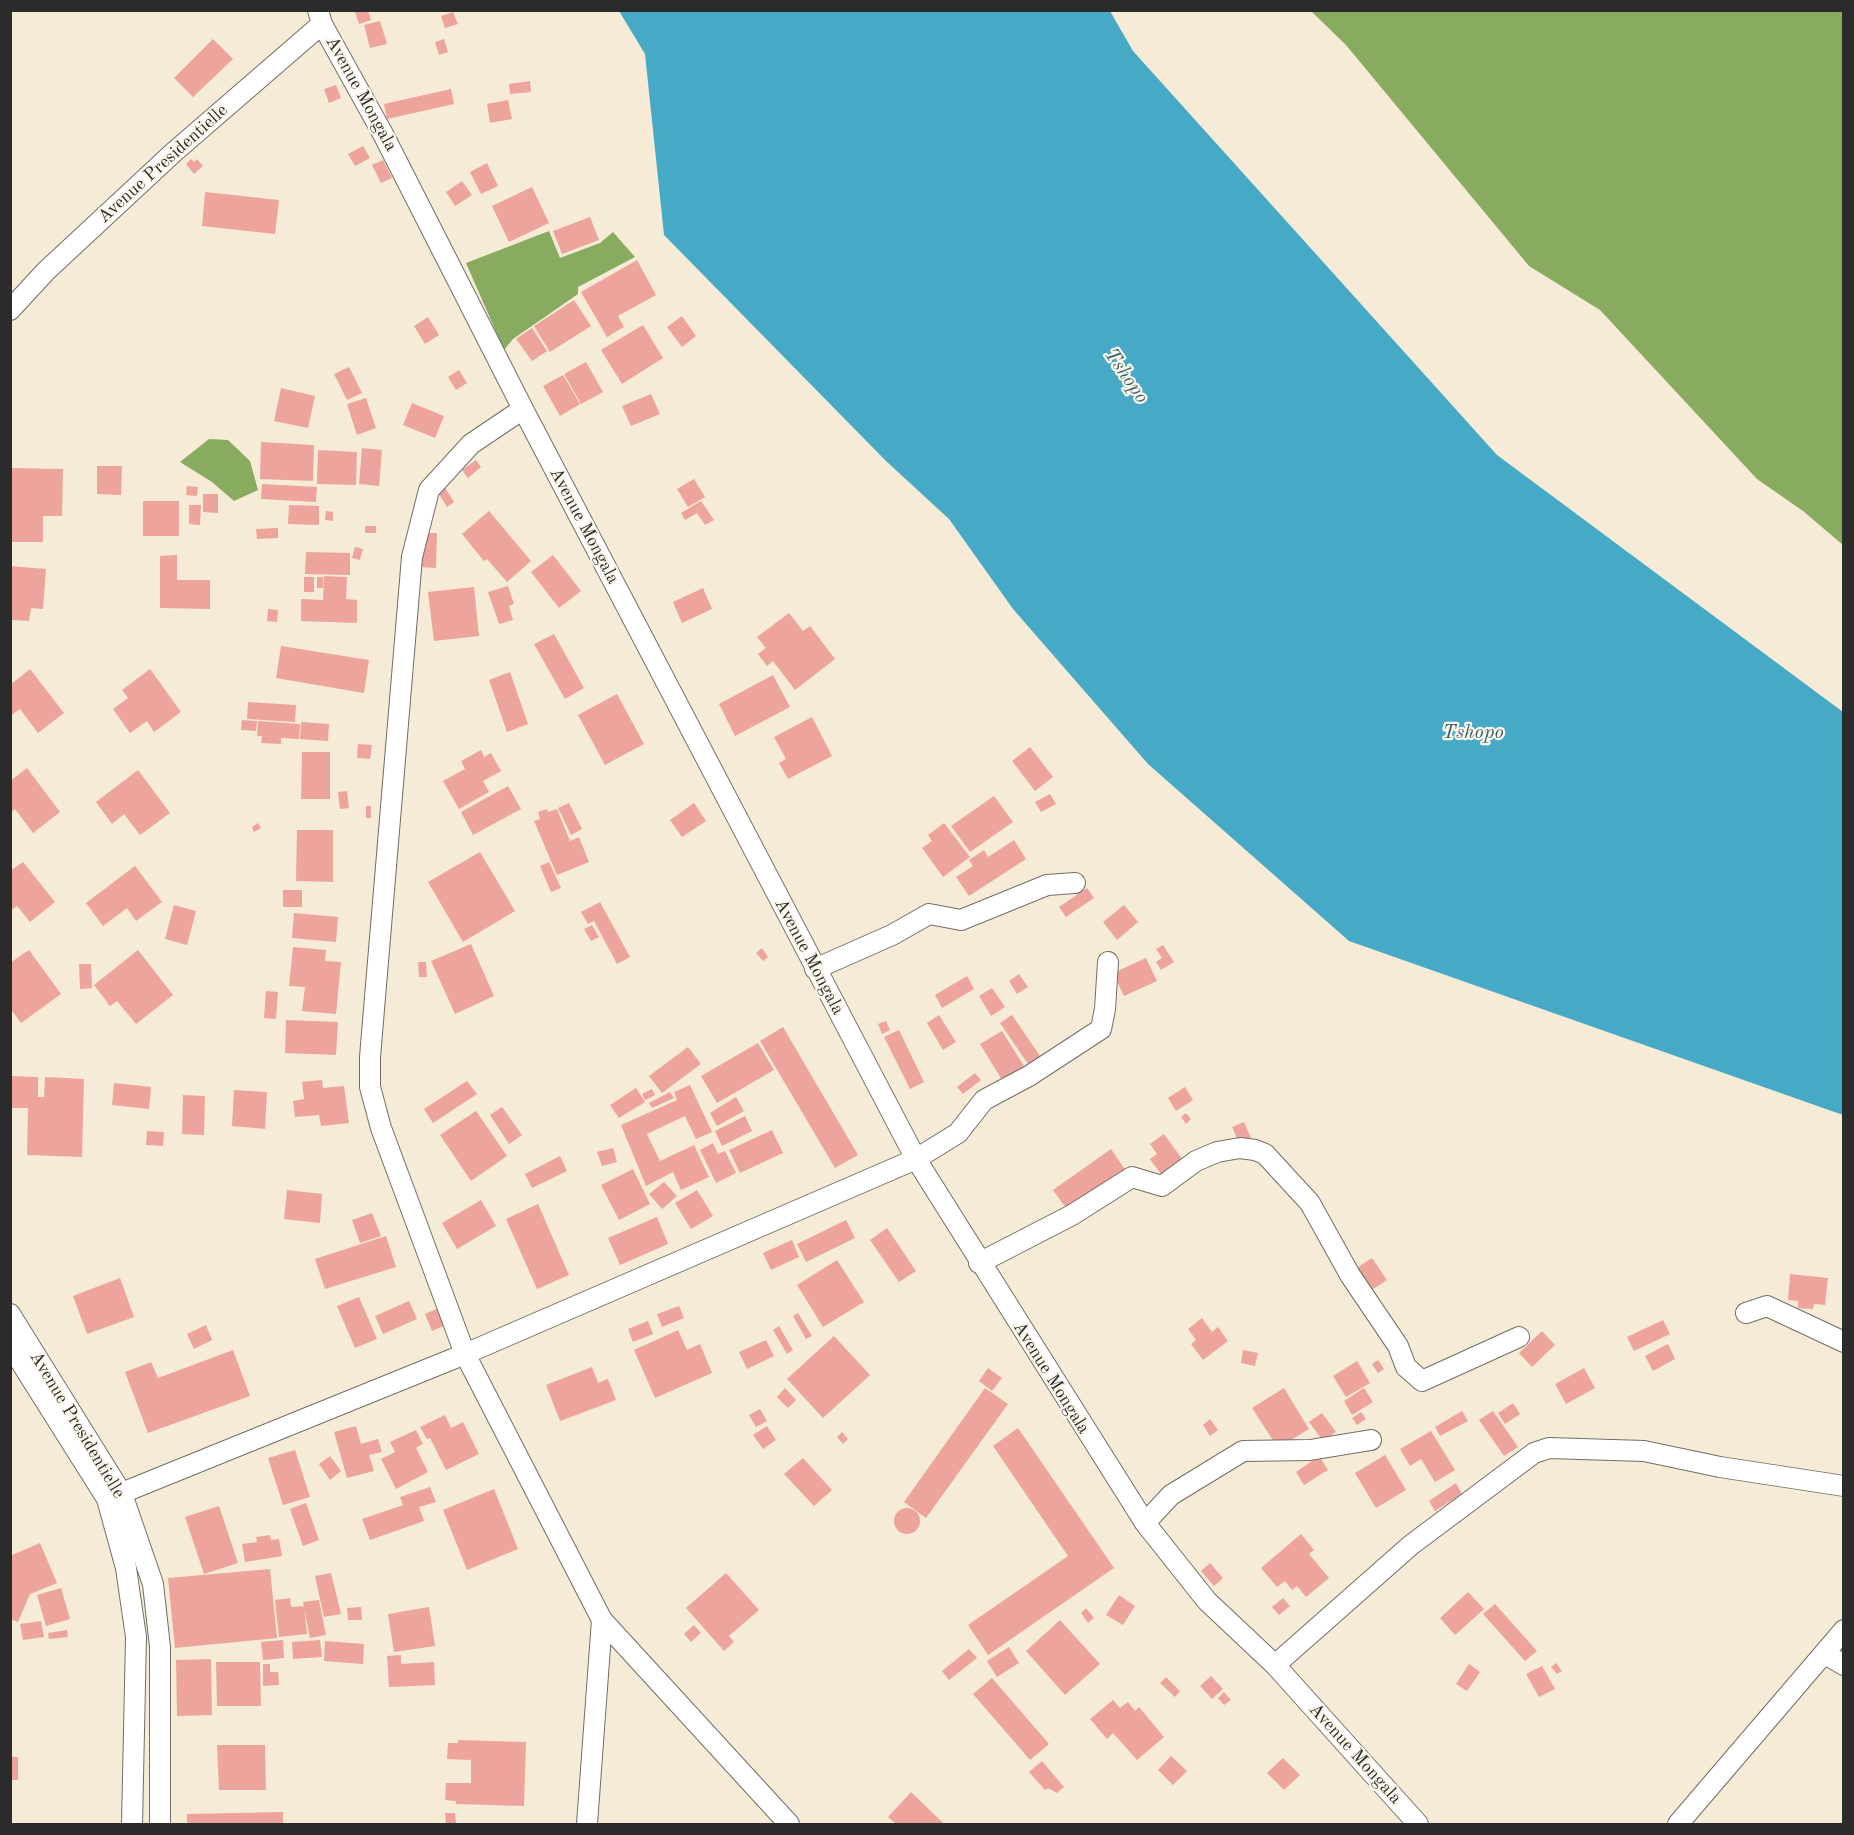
<!DOCTYPE html>
<style>
body{margin:0}
#map{position:relative;width:1854px;height:1835px;overflow:hidden;background:#f6ebd6;font-family:"Old Standard TT",serif}
canvas{display:block}
.frame{position:absolute;inset:0;border:12px solid #2b2b2b;pointer-events:none}
</style>
<div id="map">
<canvas width="1854" height="1835"></canvas>
<div class="frame"></div>
</div>
<script>
const c = document.querySelector('canvas').getContext('2d');
c.lineJoin = 'round';
function paint(path, color) { c.fillStyle = color; c.fill(path, 'evenodd'); }
const toPath = rows => new Path2D(rows.map(r => 'M' + r).join(''));
function trace(path, color, width, dash) { c.strokeStyle = color; c.lineWidth = width; c.lineCap = dash ? 'butt' : 'round'; c.setLineDash(dash || []); c.stroke(path); }
function label(font, color, halo, rows, align = 'center') {
  c.font = font + ' "Old Standard TT",serif'; c.lineWidth = 4.5; c.setLineDash([]); c.textBaseline = 'middle'; c.strokeStyle = halo; c.fillStyle = color; for (const [text, x, y, turn = 0] of rows) {
    c.save(); c.translate(x, y); c.rotate((+turn || 0) * Math.PI / 180); c.textAlign = isNaN(turn) ? turn : align; if (halo) c.strokeText(text, 0, 0); c.fillText(text, 0, 0); c.restore();
  }
}
const forest = toPath([
 [1311,11,1843,11,1843,545,1803,511,1757,479,1600,310,1529,266,1346,45],
 [549,231,560,258,600,243,613,232,635,257,578,287,578,294,513,339,504,350,466,263],
 [209,439,228,440,250,461,258,490,234,501,212,482,180,462]
]);
const water = toPath([
 [619,11,1110,11,1133,51,1497,455,1843,712,1843,1115,1349,941,1148,764,1013,609,949,519,886,461,664,235,645,54]
]);
const building = toPath([
 [368,10,371,20,359,24,355,12],
 [453,12,458,24,445,28,441,16],
 [380,21,387,44,370,48,364,25],
 [213,39,233,59,193,97,174,78],
 [444,39,448,52,439,55,435,42],
 [530,81,531,92,510,94,509,84],
 [336,85,341,98,329,103,324,89],
 [451,89,454,104,387,119,384,104],
 [508,100,512,119,490,123,487,104],
 [363,146,370,158,355,166,348,154],
 [191,159,194,162,197,159,203,166,194,174,186,164],
 [383,160,392,178,381,183,372,165],
 [487,163,498,186,481,194,470,172],
 [462,181,472,195,455,206,446,192],
 [532,187,549,223,509,242,492,206],
 [205,192,279,200,275,234,202,226],
 [590,217,599,240,562,254,553,231],
 [637,260,656,295,618,316,624,327,607,337,581,292],
 [574,300,591,326,550,352,534,326],
 [682,316,696,336,682,347,667,327],
 [428,317,439,335,425,344,414,326],
 [643,325,663,358,622,384,601,350],
 [532,328,547,351,532,361,516,339],
 [586,362,603,392,581,404,564,374],
 [349,367,362,393,347,400,334,374],
 [459,370,467,383,456,390,448,377],
 [563,375,580,404,560,416,543,386],
 [281,388,315,396,308,428,274,421],
 [651,394,660,414,631,426,622,406],
 [366,398,376,428,357,435,347,404],
 [412,403,444,416,435,438,403,425],
 [261,442,314,445,313,481,260,479],
 [362,448,382,450,379,486,359,484],
 [318,450,357,452,356,485,317,484],
 [476,460,481,467,468,478,462,470],
 [97,466,122,466,121,495,97,494],
 [10,468,63,469,62,516,43,516,43,542,10,542],
 [694,479,705,497,688,507,677,489],
 [262,484,317,487,316,502,261,499],
 [187,486,198,487,197,496,186,495],
 [444,486,454,502,447,507,437,491],
 [203,494,218,494,218,513,203,512],
 [143,501,179,501,179,536,143,536],
 [701,501,714,520,705,525,697,513,685,520,681,513],
 [189,505,201,505,200,525,189,524],
 [289,505,319,506,319,525,288,524],
 [326,511,333,512,333,521,325,520],
 [489,511,531,561,507,582,487,559,484,561,462,534],
 [365,526,376,526,376,533,365,533],
 [278,528,278,538,257,539,256,529],
 [421,533,437,533,436,568,419,567],
 [355,547,363,549,360,560,352,558],
 [306,552,350,553,350,575,305,574],
 [177,555,177,580,210,580,210,609,160,608,160,556],
 [553,555,581,591,559,608,531,572],
 [10,566,46,569,43,609,31,608,29,621,10,620],
 [324,576,347,577,346,599,357,600,357,623,301,621,301,599,323,600],
 [304,577,314,577,314,592,304,592],
 [317,577,323,577,323,588,317,588],
 [508,586,514,604,509,606,513,620,499,624,488,592],
 [474,587,479,636,434,641,428,592],
 [703,588,712,609,682,623,673,602],
 [268,609,278,610,277,622,267,621],
 [789,613,803,631,810,626,835,659,795,690,773,661,767,666,758,654,766,648,757,637],
 [554,634,584,688,565,699,534,644],
 [281,646,369,660,364,693,276,678],
 [30,669,64,713,38,733,20,709,10,716,10,685],
 [150,669,181,712,154,732,147,721,130,733,113,709,128,698,122,690],
 [510,672,528,724,507,732,489,680],
 [773,675,790,707,735,736,719,704],
 [617,694,644,744,605,765,578,715],
 [248,702,296,705,295,722,247,719],
 [812,717,832,756,788,779,779,763,786,759,774,737],
 [242,720,257,721,256,731,241,730],
 [258,721,300,724,299,739,281,738,281,744,261,743,262,736,257,736],
 [301,722,329,724,328,741,300,739],
 [358,744,372,745,370,759,357,758],
 [1030,747,1053,777,1035,791,1012,761],
 [481,750,484,757,491,753,501,771,483,781,489,792,459,809,443,781,465,769,461,761],
 [302,752,330,752,330,799,301,799],
 [27,768,60,812,33,833,15,809,10,813,10,781],
 [138,770,170,813,140,835,124,814,112,824,96,802],
 [508,786,521,809,473,835,461,812],
 [347,791,349,808,340,809,338,792],
 [1050,794,1056,804,1041,812,1035,802],
 [994,796,1013,822,970,852,951,826],
 [569,803,582,829,571,835,558,808],
 [694,803,706,821,682,837,670,820],
 [366,806,371,806,371,818,366,818],
 [547,809,548,812,557,809,570,841,579,837,589,862,557,875,534,821,540,819,538,812],
 [258,823,261,828,254,832,252,827],
 [944,823,970,857,943,877,922,848,932,841,928,835],
 [297,830,333,830,333,882,296,881],
 [1014,840,1026,859,969,896,956,877,973,866,969,860,984,850,988,857],
 [480,852,515,911,463,942,428,882],
 [23,862,55,902,30,922,17,906,10,911,10,871],
 [549,862,561,888,551,892,540,866],
 [135,866,162,902,136,921,127,908,103,926,86,903],
 [1087,888,1094,898,1066,917,1059,907],
 [283,890,302,890,302,907,283,907],
 [600,902,630,957,617,964,594,921,588,924,581,912],
 [174,905,196,911,187,945,165,939],
 [1124,905,1138,922,1117,940,1103,922],
 [294,913,338,917,336,942,292,938],
 [592,925,599,937,591,941,584,929],
 [471,944,494,996,455,1014,431,961],
 [1163,945,1174,962,1161,970,1156,962,1162,958,1156,949],
 [293,947,326,950,325,961,341,962,336,1014,302,1011,305,987,289,986],
 [762,948,768,957,763,961,756,953],
 [29,950,61,994,21,1023,10,1008,10,963],
 [138,950,173,995,136,1024,117,1001,110,1006,94,985],
 [1146,958,1157,981,1124,996,1113,973],
 [418,962,426,962,427,977,419,977],
 [79,964,91,964,92,988,80,989],
 [1019,974,1028,987,1017,994,1009,981],
 [967,976,974,989,942,1008,935,995],
 [992,988,1005,1007,991,1016,979,996],
 [266,991,278,992,276,1019,264,1018],
 [939,1015,956,1042,943,1050,927,1023],
 [1012,1015,1042,1059,1030,1067,1000,1023],
 [286,1020,338,1022,336,1055,285,1053],
 [886,1021,890,1030,882,1034,878,1024],
 [783,1027,858,1155,835,1168,760,1041],
 [899,1030,924,1082,910,1089,884,1037],
 [1002,1031,1024,1066,1002,1080,980,1044],
 [758,1043,774,1070,717,1103,701,1076],
 [688,1047,701,1064,662,1093,649,1076],
 [975,1073,981,1080,963,1094,957,1087],
 [10,1076,38,1077,38,1097,44,1097,45,1077,84,1079,82,1157,27,1155,28,1108,10,1108],
 [322,1080,323,1088,344,1086,349,1123,321,1126,319,1115,295,1117,293,1101,304,1099,302,1082],
 [467,1081,477,1094,433,1123,424,1109],
 [114,1083,151,1087,149,1109,112,1105],
 [690,1085,712,1132,696,1139,685,1116,647,1134,660,1161,694,1145,709,1177,681,1190,673,1172,646,1186,621,1125,677,1100,674,1092],
 [1185,1087,1193,1100,1176,1111,1168,1098],
 [636,1088,645,1102,619,1118,610,1105],
 [652,1089,655,1095,645,1100,642,1094],
 [234,1090,267,1092,265,1129,232,1126],
 [670,1092,674,1098,652,1108,649,1103],
 [183,1095,205,1096,204,1135,182,1134],
 [736,1097,744,1111,717,1126,710,1113],
 [502,1107,522,1135,509,1144,490,1115],
 [476,1111,507,1156,471,1181,440,1135],
 [1186,1113,1191,1119,1186,1124,1181,1117],
 [745,1116,752,1131,722,1146,715,1131],
 [1244,1122,1251,1138,1239,1143,1232,1127],
 [772,1130,783,1153,740,1173,729,1150],
 [147,1131,164,1132,163,1146,146,1145],
 [1164,1134,1185,1163,1163,1177,1150,1159,1157,1154,1150,1144],
 [713,1143,718,1154,725,1151,736,1173,716,1183,700,1150],
 [613,1148,617,1162,602,1166,597,1152],
 [1111,1149,1126,1171,1068,1211,1053,1190],
 [560,1156,567,1171,532,1188,525,1174],
 [633,1169,650,1204,619,1220,601,1185],
 [664,1182,677,1196,662,1209,649,1194],
 [287,1190,322,1194,320,1223,284,1219],
 [697,1190,713,1216,691,1229,675,1203],
 [481,1200,496,1226,457,1249,442,1223],
 [538,1204,569,1275,537,1289,506,1219],
 [372,1213,381,1236,360,1243,352,1220],
 [657,1217,668,1244,620,1265,608,1238],
 [846,1220,855,1238,806,1262,797,1244],
 [887,1228,916,1271,899,1282,870,1240],
 [386,1236,396,1267,325,1289,315,1259],
 [792,1240,799,1257,771,1270,763,1253],
 [1372,1258,1387,1280,1370,1291,1355,1269],
 [837,1260,864,1302,823,1327,797,1285],
 [1790,1274,1828,1278,1825,1305,1814,1304,1813,1309,1798,1308,1798,1301,1788,1300],
 [120,1278,134,1317,87,1334,73,1296],
 [359,1297,377,1339,355,1348,337,1306],
 [409,1301,417,1319,383,1334,375,1316],
 [679,1306,684,1318,662,1327,657,1314],
 [441,1307,448,1324,432,1331,425,1314],
 [798,1313,812,1336,806,1339,793,1316],
 [1202,1318,1212,1332,1218,1327,1228,1341,1203,1360,1191,1344,1196,1340,1188,1329],
 [1663,1320,1670,1334,1634,1351,1627,1337],
 [648,1321,653,1334,633,1342,628,1329],
 [206,1325,212,1340,194,1349,187,1334],
 [779,1326,793,1350,787,1354,773,1330],
 [678,1330,687,1350,700,1344,712,1373,655,1398,634,1350],
 [1542,1331,1555,1345,1532,1367,1519,1353],
 [834,1336,870,1375,823,1418,787,1379],
 [766,1340,774,1356,747,1369,739,1352],
 [1668,1344,1675,1359,1653,1371,1645,1356],
 [233,1350,250,1396,148,1433,125,1372,151,1362,158,1378],
 [1243,1350,1258,1353,1255,1366,1241,1363],
 [1378,1360,1384,1369,1378,1373,1372,1364],
 [1357,1361,1370,1383,1346,1397,1333,1376],
 [592,1367,598,1383,608,1379,616,1400,560,1421,546,1385],
 [988,1368,1002,1378,992,1391,979,1381],
 [1584,1368,1595,1388,1566,1404,1555,1384],
 [785,1388,796,1400,788,1408,777,1397],
 [985,1388,1008,1404,926,1518,904,1502],
 [1284,1388,1309,1429,1278,1448,1252,1408],
 [1364,1388,1373,1402,1352,1415,1344,1401],
 [1513,1403,1520,1414,1505,1424,1498,1413],
 [760,1409,767,1421,756,1427,749,1415],
 [1462,1411,1468,1421,1440,1436,1435,1427],
 [1493,1411,1518,1447,1504,1456,1479,1420],
 [1361,1412,1366,1419,1357,1425,1352,1418],
 [1322,1413,1336,1432,1323,1441,1309,1422],
 [445,1415,451,1428,463,1422,479,1454,446,1470,430,1438,427,1439,420,1427],
 [1210,1419,1218,1430,1210,1436,1203,1425],
 [356,1426,361,1444,378,1439,382,1452,369,1455,374,1471,347,1478,334,1432],
 [767,1426,776,1440,763,1449,753,1435],
 [1018,1428,1114,1568,988,1655,968,1625,1068,1556,993,1446],
 [416,1430,423,1444,416,1448,428,1472,396,1489,381,1459,395,1452,390,1442],
 [1431,1431,1455,1470,1435,1482,1421,1459,1410,1466,1400,1449],
 [842,1432,848,1439,843,1444,837,1437],
 [295,1450,310,1497,283,1505,268,1458],
 [1385,1455,1406,1490,1376,1508,1355,1473],
 [330,1456,341,1471,330,1480,319,1464],
 [1319,1456,1328,1470,1304,1485,1296,1472],
 [803,1458,832,1490,814,1506,784,1474],
 [1456,1483,1462,1494,1435,1511,1429,1501],
 [430,1487,436,1502,419,1507,424,1521,370,1540,362,1519,403,1505,400,1497],
 [494,1489,518,1549,467,1570,443,1510],
 [306,1503,319,1540,303,1546,290,1509],
 [219,1506,238,1563,204,1574,185,1517],
 '894 1521a13 13 0 1 1 26 0a13 13 0 1 1-26 0Z',
 [1301,1534,1314,1550,1309,1554,1329,1578,1306,1597,1297,1586,1292,1590,1285,1581,1277,1587,1261,1568],
 [270,1535,271,1540,279,1539,282,1556,245,1562,242,1544,257,1542,256,1537],
 [40,1543,57,1583,30,1594,18,1622,10,1619,10,1556],
 [1210,1563,1223,1578,1214,1586,1201,1571],
 [270,1569,277,1638,175,1648,168,1578],
 [331,1573,341,1614,324,1617,315,1576],
 [726,1573,759,1610,729,1636,734,1642,724,1651,686,1608],
 [61,1588,70,1619,46,1626,37,1595],
 [1468,1592,1484,1609,1455,1635,1440,1618],
 [1119,1595,1135,1606,1123,1625,1106,1615],
 [290,1598,291,1607,304,1606,307,1634,279,1637,275,1600],
 [1283,1598,1290,1606,1279,1615,1272,1607],
 [319,1600,326,1635,310,1638,303,1602],
 [1495,1604,1537,1651,1525,1661,1483,1614],
 [361,1607,362,1620,348,1620,347,1608],
 [429,1607,435,1646,394,1652,388,1614],
 [1086,1608,1094,1618,1088,1623,1081,1613],
 [1060,1620,1100,1664,1065,1695,1026,1651],
 [41,1621,44,1637,23,1640,20,1624],
 [694,1625,701,1633,691,1642,684,1634],
 [67,1630,68,1637,49,1639,48,1633],
 [283,1640,284,1658,263,1660,261,1642],
 [320,1640,322,1657,293,1659,292,1642],
 [325,1641,364,1644,363,1664,324,1661],
 [1009,1647,1019,1663,997,1677,987,1661],
 [969,1649,977,1658,949,1680,942,1671],
 [401,1655,401,1664,434,1662,435,1685,389,1687,387,1656],
 [211,1659,212,1715,177,1716,176,1660],
 [216,1662,260,1662,261,1706,217,1706],
 [1556,1663,1562,1671,1557,1674,1551,1667],
 [263,1664,270,1664,270,1672,278,1672,279,1685,263,1686],
 [1469,1664,1480,1672,1467,1691,1456,1684],
 [1542,1666,1555,1689,1539,1697,1526,1674],
 [1211,1676,1223,1689,1212,1699,1200,1686],
 [1166,1677,1180,1691,1175,1697,1160,1683],
 [992,1678,1049,1744,1030,1760,973,1694],
 [1224,1692,1231,1700,1224,1705,1218,1698],
 [1113,1700,1120,1708,1128,1702,1135,1711,1139,1707,1164,1737,1137,1760,1113,1733,1107,1739,1090,1719],
 [458,1740,526,1742,524,1806,456,1804,456,1801,445,1800,446,1783,471,1783,471,1760,447,1759,448,1743,458,1743],
 [217,1745,265,1745,266,1790,219,1790],
 [1171,1756,1187,1771,1173,1785,1158,1770],
 [10,1757,18,1757,18,1780,10,1780],
 [1283,1758,1300,1775,1284,1790,1267,1773],
 [1042,1761,1064,1787,1057,1793,1048,1788,1045,1790,1029,1772],
 [911,1792,944,1824,896,1824,888,1817],
 [283,1812,283,1824,187,1824,187,1814],
 [445,1813,455,1813,456,1823,446,1823]
]);
const minor = toPath([
 [318,10,322,24,383,134,523,409,916,1159,1145,1523,1207,1601,1275,1665,1418,1824],
 [10,310,46,271,174,152,322,24],
 [523,409,471,444,429,490,412,557,370,1057,370,1087,381,1128,465,1354,602,1620,789,1824],
 [815,969,892,935,929,914,961,920,1047,885,1075,883],
 [979,1263,1072,1215,1132,1177,1162,1186,1196,1161,1217,1152,1240,1148,1255,1150,1265,1154,1310,1203,1350,1275,1398,1346,1406,1367,1422,1381,1519,1337],
 [1746,1313,1767,1306,1844,1342],
 [10,1314,122,1494,153,1584,160,1647,160,1824],
 [10,1345,107,1499,126,1568,136,1637,132,1824],
 [107,1499,465,1354,916,1159,958,1133,984,1100,1029,1076,1101,1029,1105,1009,1108,962],
 [1145,1523,1171,1495,1243,1451,1310,1450,1371,1440],
 [1825,1654,1844,1665],
 [1275,1665,1411,1545,1534,1453,1549,1448,1644,1451,1720,1467,1844,1486],
 [587,1824,602,1620],
 [1678,1824,1844,1630]
]);
const streetNames = [
 ["Avenue Mongala",361,94,61],
 ["Avenue Presidentielle",163,164,-42],
 ["Avenue Mongala",584,526,62],
 ["Avenue Mongala",809,957,62],
 ["Avenue Mongala",1051,1378,58],
 ["Avenue Presidentielle",77,1425,59],
 ["Avenue Mongala",1355,1754,48]
];
const waterNames = [
 ["Tshopo",1126,376,55],
 ["Tshopo",1473,733]
];
paint(forest, '#88ab60');
paint(water, '#46aac6');
paint(building, '#eda49c');
trace(minor, '#726e67', 22);
trace(minor, '#fff', 20);
label('18px', '#2b2b2b', '#fbf7ec', streetNames);
label('italic 20px', '#365e69', '#fbf7ec', waterNames);
</script>
